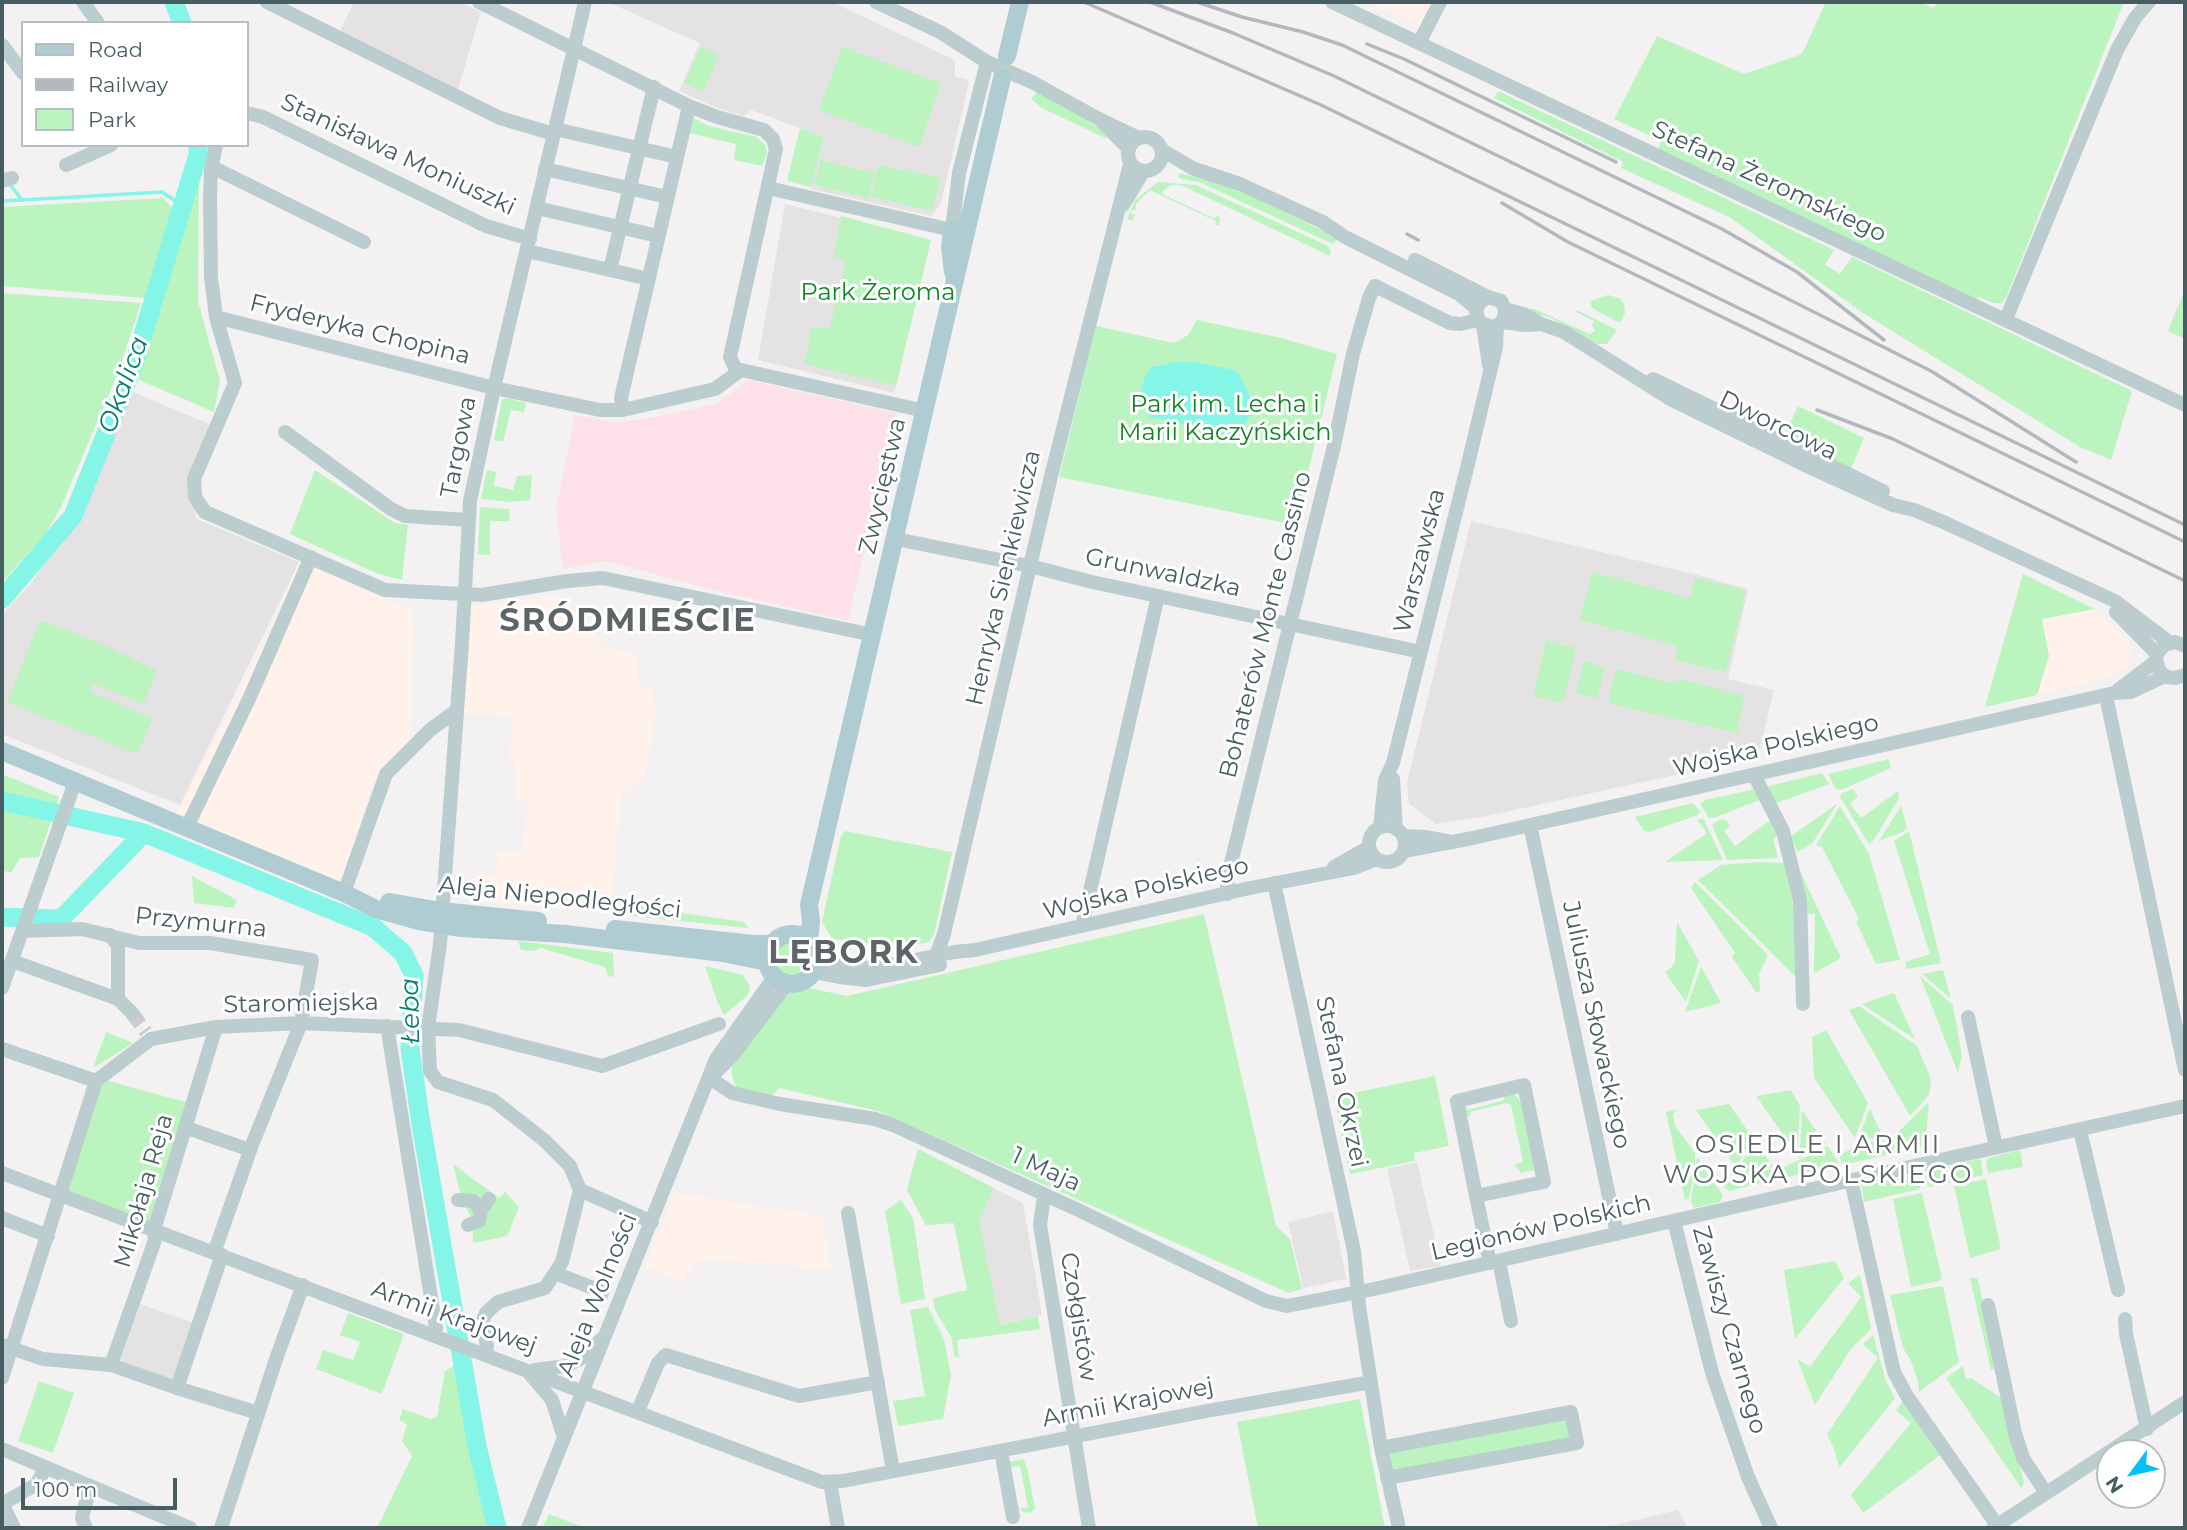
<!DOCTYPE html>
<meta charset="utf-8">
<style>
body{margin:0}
#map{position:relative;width:2187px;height:1530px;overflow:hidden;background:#f4f1f2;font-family:Montserrat,sans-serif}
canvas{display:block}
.frame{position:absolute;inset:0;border:4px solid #475d61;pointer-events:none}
.legend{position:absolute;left:21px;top:21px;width:228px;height:126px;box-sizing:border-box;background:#fff;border:2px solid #b5bec0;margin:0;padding:9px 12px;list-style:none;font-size:21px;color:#475d61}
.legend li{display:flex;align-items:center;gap:14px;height:35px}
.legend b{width:35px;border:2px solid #b5bec0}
.north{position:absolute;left:2096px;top:1439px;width:70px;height:70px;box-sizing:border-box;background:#fff;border:2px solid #b5bec0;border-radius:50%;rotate:237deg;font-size:19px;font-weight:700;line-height:28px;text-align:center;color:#475d61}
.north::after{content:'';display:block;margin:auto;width:24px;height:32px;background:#07c0f8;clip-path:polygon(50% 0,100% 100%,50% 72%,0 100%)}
.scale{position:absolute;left:21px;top:1478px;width:156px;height:32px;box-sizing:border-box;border:4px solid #475d61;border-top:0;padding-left:9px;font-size:21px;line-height:24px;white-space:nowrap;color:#475d61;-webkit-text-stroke:5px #fff;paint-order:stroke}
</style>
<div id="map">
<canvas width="2187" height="1530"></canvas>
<div class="frame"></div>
<ul class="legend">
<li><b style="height:9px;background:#aeccd2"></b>Road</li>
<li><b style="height:9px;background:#b2b9bc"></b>Railway</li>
<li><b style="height:19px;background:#bcf4bf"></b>Park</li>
</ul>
<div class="north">N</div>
<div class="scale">100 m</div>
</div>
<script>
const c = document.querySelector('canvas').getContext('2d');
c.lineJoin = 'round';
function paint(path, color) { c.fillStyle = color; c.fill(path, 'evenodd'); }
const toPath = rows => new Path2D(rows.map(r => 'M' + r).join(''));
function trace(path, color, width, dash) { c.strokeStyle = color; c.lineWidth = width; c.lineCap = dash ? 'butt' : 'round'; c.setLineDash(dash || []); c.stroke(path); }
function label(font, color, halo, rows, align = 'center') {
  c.font = font + ' Montserrat,sans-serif'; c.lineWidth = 6; c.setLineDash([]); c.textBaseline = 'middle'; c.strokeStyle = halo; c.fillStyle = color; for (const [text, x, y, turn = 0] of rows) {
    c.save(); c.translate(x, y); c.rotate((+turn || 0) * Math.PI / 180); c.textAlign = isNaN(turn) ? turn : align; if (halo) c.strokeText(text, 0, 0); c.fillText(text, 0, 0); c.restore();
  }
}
const commercial = toPath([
 [1370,2,1447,2,1432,31],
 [299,562,414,612,410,739,373,783,345,868,327,900,168,830,271,630],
 [560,596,566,622,581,621,583,634,599,634,601,646,637,655,637,684,654,690,655,716,646,772,621,796,612,901,608,913,470,901,474,873,497,874,498,852,524,851,527,801,515,800,517,763,509,762,513,715,461,714,471,606],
 [2095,609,2111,623,2131,646,2127,667,2095,681,2037,695,2049,656,2041,619],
 [675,1193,823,1216,830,1269,699,1259,687,1273,683,1283,645,1267]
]);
const education = toPath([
 [354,2,460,2,481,12,456,96,337,37],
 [607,2,832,2,955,60,955,77,967,79,969,82,941,203,932,216,810,189,824,137,751,110,744,116,717,108,679,91,700,43],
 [785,204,931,240,894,393,758,360],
 [126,389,209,424,195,518,299,562,180,805,2,734,2,614,28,587,80,514],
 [1471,521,1694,574,1748,589,1728,679,1774,690,1758,757,1487,816,1436,824,1409,804,1407,783],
 [918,1149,1023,1203,1042,1315,975,1330,954,1223,926,1225,907,1190],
 [1417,1162,1441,1266,1410,1271,1387,1169],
 [1333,1211,1346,1279,1303,1288,1288,1222],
 [140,1304,194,1323,177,1377,171,1380,120,1363],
 [1678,1510,1688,1528,1601,1528,1615,1525]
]);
const medical = toPath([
 [748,380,897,413,848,621,702,587,607,561,563,569,556,510,575,415,618,423,654,417,716,404]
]);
const green = toPath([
 [1826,2,1920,2,1934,8,1937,2,2124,2,2006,298,2001,303,1993,303,1979,297,1977,300,1658,149,1661,141,1614,119,1657,36,1744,74,1802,54],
 [701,47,719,55,703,92,684,83],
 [842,47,941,83,919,147,819,110],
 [1498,91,1834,250,1825,265,1840,274,1852,257,2132,391,2111,460,2080,447,1863,313,1729,217,1621,168,1623,162,1494,98],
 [1040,92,1063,104,1110,136,1105,138,1042,108,1031,99,1036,93],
 [689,116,709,126,757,137,765,145,767,153,762,166,734,160,736,144,685,132],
 [800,128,824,137,811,187,787,181],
 [821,160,874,173,869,198,815,185],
 [878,165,941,178,932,211,871,197],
 [199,170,198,301,220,381,214,412,139,380,150,332],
 [1179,173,1210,180,1244,193,1339,238,1333,244,1199,182,1181,179,1178,177],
 [1158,182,1196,185,1328,246,1331,251,1330,256,1181,185,1171,185,1164,190,1162,194,1215,219,1217,215,1220,219,1219,225,1215,225,1216,221,1150,190,1136,204,1136,210,1131,210,1131,214,1135,215,1133,221,1127,219,1135,200],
 [163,198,173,209,145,298,2,286,2,207],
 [841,216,931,240,896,386,805,364,811,327,830,328,846,260,834,257],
 [2185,289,2185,339,2168,331],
 [2,293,141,303,118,373,61,507,45,535,2,582],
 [1608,295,1619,298,1624,304,1625,313,1620,323,1592,308,1590,301],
 [1532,308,1590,334,1595,331,1592,325,1594,321,1574,311,1579,311,1617,330,1607,344,1597,344,1549,317,1530,312],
 [1197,320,1281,338,1337,354,1295,525,1059,477,1096,326,1174,343,1188,335],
 [506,398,526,403,524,412,511,410,503,442,494,440,502,400],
 [1798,406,1864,438,1851,468,1784,436],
 [315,470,395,523,408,525,402,580,376,573,290,534],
 [487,470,496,472,494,486,513,490,517,476,532,475,530,500,510,502,481,499],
 [480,507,509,509,510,521,490,521,490,555,478,554],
 [1592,572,1690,598,1695,578,1746,590,1726,672,1675,660,1678,646,1580,620],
 [2023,574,2095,609,2042,619,2049,656,2037,695,1985,707],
 [40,620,108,647,157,671,143,704,93,683,90,692,153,719,137,754,7,702],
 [1546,641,1576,648,1563,703,1533,696],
 [1584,661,1605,668,1597,699,1576,693],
 [1616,669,1677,684,1679,679,1744,696,1737,733,1608,703],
 [1889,759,1891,768,1841,790,1836,789,1828,774],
 [1822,773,1829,784,1774,804,1765,787],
 [2,774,59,797,39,857,20,858,11,873,2,870],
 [1756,789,1759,800,1714,818,1709,818,1700,804,1705,800],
 [1853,789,1858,796,1850,804,1861,818,1898,791,1899,798,1874,840,1869,844,1840,797,1841,794],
 [1693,803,1700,811,1698,815,1649,832,1644,831,1635,817],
 [1837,804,1812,844,1797,852,1791,836],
 [1840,806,1869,854,1900,960,1876,964,1856,922,1859,919,1822,847,1816,845],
 [1901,806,1907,828,1903,832,1879,841],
 [1703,818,1723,860,1665,862,1707,833,1697,820],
 [1721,819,1726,820,1730,826,1724,831,1735,846,1772,819,1781,833,1773,839,1778,858,1727,860,1712,825],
 [845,831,952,852,934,935,929,942,901,948,832,939,822,922,841,836],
 [1909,831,1941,963,1907,969,1905,962,1930,954,1894,841],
 [1760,862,1784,863,1795,913,1795,976,1698,880,1721,865],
 [1800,871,1841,958,1814,973,1815,914,1808,914],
 [192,876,237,900,233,908,194,903],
 [1695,882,1768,955,1759,974,1760,991,1756,992,1732,957,1735,953,1691,888],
 [636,902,642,903,642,907,737,921,744,922,748,928,633,916,629,907],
 [1204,914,1276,1226,1290,1239,1302,1289,1289,1293,878,1111,779,1088,772,1096,736,1087,732,1076,732,1065,788,992,804,987,847,996],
 [1677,922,1699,961,1686,1002,1665,972,1673,966,1675,961],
 [518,941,613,953,614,975,612,977,608,976,605,967,541,948,534,951,521,950],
 '774 960a17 17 0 1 1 34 0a17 17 0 1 1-34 0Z',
 [705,966,743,975,750,986,748,995,724,1015,717,1001],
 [1701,966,1721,1003,1685,1012],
 [1943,970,1951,999,1922,974],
 [1920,976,1953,1005,1962,1056,1958,1073],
 [1894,993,1915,1039,1862,1004],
 [1859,1006,1917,1046,1931,1079,1929,1095,1910,1116,1849,1010],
 [1826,1030,1868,1103,1855,1138,1814,1078,1812,1037],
 [106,1032,133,1043,93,1068],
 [1435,1076,1449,1146,1414,1153,1415,1161,1350,1174,1334,1097],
 [96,1081,109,1081,189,1103,152,1227,62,1195],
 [1791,1090,1800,1106,1797,1154,1756,1096],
 [1513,1092,1520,1101,1535,1170,1521,1173,1514,1164,1523,1162,1511,1105,1507,1103,1470,1112,1470,1116,1467,1116,1465,1107,1466,1105,1468,1110,1504,1100,1504,1097],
 [1929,1102,1925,1146,1890,1154,1889,1141],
 [1729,1104,1754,1140,1745,1150,1736,1167,1696,1110],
 [1870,1108,1882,1136,1857,1142],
 [1678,1109,1673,1114,1675,1126,1695,1153,1695,1167,1689,1198,1685,1200,1666,1112],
 [1802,1110,1825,1144,1799,1158,1801,1133],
 [1883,1139,1886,1155,1843,1165,1841,1161,1840,1155,1856,1146],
 [1756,1142,1773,1167,1730,1177,1735,1172],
 [1828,1146,1838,1162,1837,1166,1783,1178,1780,1169],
 [918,1149,994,1188,979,1221,1000,1325,1038,1316,1040,1329,957,1340,959,1358,954,1356,952,1339,935,1310,933,1298,967,1290,954,1223,926,1225,907,1190],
 [2020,1150,2023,1167,1988,1173,1986,1161,1988,1158],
 [1697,1157,1723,1196,1720,1202,1694,1208,1691,1201],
 [1979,1159,1981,1160,1983,1175,1930,1187,1925,1185,1924,1173],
 [453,1164,499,1198,505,1192,519,1207,507,1236,473,1243,473,1222,461,1196],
 [1774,1169,1778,1179,1729,1191,1722,1185,1722,1183,1739,1176],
 [1916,1174,1919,1174,1921,1182,1920,1189,1864,1202,1862,1186],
 [1986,1179,2001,1249,1970,1258,1954,1186],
 [1922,1193,1942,1278,1939,1281,1911,1287,1893,1199],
 [901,1200,913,1218,925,1299,901,1304,885,1211],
 [1835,1261,1844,1278,1795,1339,1784,1270],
 [1860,1275,1871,1329,1851,1349,1815,1405,1797,1359,1810,1367,1861,1297,1848,1283],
 [1970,1278,1976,1278,1978,1280,1998,1367,1991,1370],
 [1943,1286,1959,1362,1919,1392,1918,1381,1910,1359,1903,1348,1890,1295],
 [928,1307,944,1339,951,1375,943,1419,898,1426,893,1401,925,1396,910,1310],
 [348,1313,404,1334,382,1394,316,1369,323,1350,353,1360,360,1342,340,1335],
 [1873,1335,1886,1381,1895,1398,1839,1468,1835,1451,1827,1434,1878,1358,1863,1344],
 [457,1364,466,1426,487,1528,377,1528,412,1456,402,1441,407,1424,399,1420,403,1409,430,1419,437,1417,445,1371],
 [1963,1366,1966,1379,1971,1378,2004,1400,2024,1483,2021,1488,1946,1378],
 [39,1381,74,1393,53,1453,18,1441],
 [1360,1399,1385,1528,1258,1528,1237,1422],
 [1904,1400,1943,1453,1863,1513,1851,1495,1911,1423,1896,1410],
 [1566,1417,1569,1440,1392,1471,1388,1451],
 [1023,1459,1027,1467,1035,1508,1032,1512,1026,1513,1019,1509,1028,1507,1020,1466,1008,1468,1008,1462],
 [549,1514,585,1528,542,1528]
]);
const water = toPath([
 [1175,362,1193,362,1235,370,1240,375,1252,402,1252,412,1244,427,1233,436,1149,417,1140,396,1145,375,1153,365,1155,367]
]);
const stream = toPath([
 [9,183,22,200,162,192,183,206],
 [2,201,21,200]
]);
const river = toPath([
 [174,2,182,23],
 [2,599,73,516,134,364,198,155,198,145],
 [2,801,144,833],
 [2,917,56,919,63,917,144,833,373,927,403,953,414,975,410,1048,421,1124,477,1446,497,1528]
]);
const minorTunnel = toPath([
 [132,1013,146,1032],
 [598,1290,609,1294]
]);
const minor = toPath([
 [83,2,98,23],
 [267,2,500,118,554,134],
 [479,2,689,106,717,117,764,130,773,139,776,149,730,357,737,372],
 [876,2,940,32,987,62,1034,83,1099,119,1139,138],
 [1332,2,2185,405],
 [1419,43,1440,2],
 [2,45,23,73],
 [247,113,263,117,486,226,530,239],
 [1102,122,1128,148],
 [555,129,677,157],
 '1128 154a17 17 0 1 1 34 0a17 17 0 1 1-34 0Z',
 [216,145,211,169,210,197,211,277,216,317,235,383,194,479,195,497,205,512,385,590,482,595,567,581,603,578,873,635],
 [1162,150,1192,168,1240,184,1323,222,1345,237,1459,294,1476,308],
 [66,165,111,145],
 [211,169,218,170,364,242],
 [545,169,667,197],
 [2,181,12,178],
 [768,188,952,230,959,173,987,62],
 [1123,205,1143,172],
 [537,208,658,236],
 [527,251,649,279],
 [1415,260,1488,297,1501,301,1505,309,1504,318,1500,324,1493,327,1480,323,1476,312,1479,303,1488,297],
 [610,270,654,87],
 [1505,309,1526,315,1541,324,1564,332,1672,400,1809,467,1893,505,1914,510,1941,521,2115,601,2169,642],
 [216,317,494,388,600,410,623,410,715,389,741,370,925,411],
 [2006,319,2117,50,2135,18,2149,2],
 [1502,322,1525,325,1541,324],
 [1483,325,1489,365],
 [1653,379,1883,491],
 [623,410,621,398,689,106],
 [285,432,391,509,405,516,469,520],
 [896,539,1030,566,1092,582,1421,652],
 [2116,612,2157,654],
 [2185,646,2175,642,2164,645,2157,654,2156,661,2160,672,2167,677,2175,678,2185,675],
 [2118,690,2156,661],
 [2106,696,2185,1070],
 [1754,775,1783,831,1800,901,1803,1004],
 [1393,779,1396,829],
 [1530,825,1617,1234],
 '1369 844a18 18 0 1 1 36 0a18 18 0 1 1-36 0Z',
 [187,827,249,699,311,557],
 [1380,827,1385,780,1393,763,1468,464,1496,347,1497,325],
 [1403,836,1425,837,1447,841],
 [1404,851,1473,838,2114,693,2131,692,2165,676],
 [1334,867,1369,847],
 [1274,883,1354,1251,1359,1306,1381,1448,1399,1528],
 [344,893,386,774,430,730,456,711],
 [1228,894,1227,886,1230,867,1334,446,1353,354,1369,298,1375,286,1450,323,1460,324,1478,320],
 [1082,926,1158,596],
 [22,931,82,929,139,943,210,943,312,960,301,1023,252,1145,214,1253],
 [110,935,118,946,118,999],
 [936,956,944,934,963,853,1051,476,1130,164],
 [817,958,848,967,875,968,954,952,975,950,1250,888,1354,868,1377,859],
 [12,961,118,999,132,1013],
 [814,972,839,977,866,980,940,965],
 [2,988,75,782],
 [1968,1017,1996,1147],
 [387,1026,436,1328],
 [2,1049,96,1081],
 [713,1075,733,1055,787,984],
 [710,1078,732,1093,780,1104,875,1119,893,1125,1074,1208,1266,1301,1287,1306,1374,1289,1958,1156,2185,1106],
 [96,1081,151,1039,216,1027,301,1023,459,1030,602,1066,719,1024],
 [187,1128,250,1150],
 [2080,1130,2118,1290],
 [2,1173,822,1482,843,1481,1207,1411,1371,1382],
 [1851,1180,1894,1372,1907,1396,1997,1525],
 [580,1190,652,1222],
 [1044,1196,1040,1225,1089,1528],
 [1476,1196,1544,1182,1524,1085,1457,1101,1476,1196,1490,1263],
 [458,1200,473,1201,481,1210,489,1199],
 [848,1213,893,1471],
 [2,1218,48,1236],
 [1674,1221,1712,1373,1748,1477,1771,1528],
 [468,1225,479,1221,481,1210],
 [1499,1261,1511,1321],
 [555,1273,598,1290],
 [1988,1305,2015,1433,2023,1458,2046,1493],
 [2125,1319,2126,1334,2147,1429],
 [2,1345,43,1359,111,1365,177,1388,258,1413],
 [485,1355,487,1346,482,1322,486,1313,498,1302,545,1288,562,1262,580,1190,570,1166,544,1140,493,1100,438,1082,430,1071,428,1028,440,944,462,643,470,501,494,388,585,2],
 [111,1365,155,1240,154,1230,216,1027],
 [535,1370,566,1366,580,1359,603,1338],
 [530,1374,552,1400,564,1438],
 [2,1378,96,1081],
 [177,1388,222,1255],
 [638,1411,658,1363,666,1355,799,1396,878,1382],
 [1381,1448,1571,1412,1577,1443,1387,1478],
 [2,1449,190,1528],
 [1001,1451,1013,1517],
 [830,1482,838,1528],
 [2,1503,14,1528],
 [2,1504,37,1484,45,1468],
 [86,1528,82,1518,90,1486],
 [221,1528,276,1359,303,1285],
 [528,1528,716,1059,774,977],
 [1993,1528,2185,1402]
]);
const major = toPath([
 [1007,56,1020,2],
 [952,230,950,247,953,272],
 [2,751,344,893,376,909,419,921,461,928,565,934,723,953,767,962],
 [389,902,441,911,538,921],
 [615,929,753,944,771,944],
 '767 959a25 25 0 1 1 50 0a25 25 0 1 1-50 0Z',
 [809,941,811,921,809,905,1002,78]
]);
const rail = toPath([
 [1084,2,1321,105,2185,525],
 [1150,2,1233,33,1334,76,1677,243,1931,371,2076,462],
 [1197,2,1242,17,1303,32,1342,45,1722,229,1797,272,1884,340],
 [1367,44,1404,59,1616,162],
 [1502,203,1568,242,2185,542],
 [1407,234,1418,240],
 [1817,410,1893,439,2185,581]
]);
const streetNames = [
 ["Stanisława Moniuszki",398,155,25],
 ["Stefana Żeromskiego",1769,182,25],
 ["Fryderyka Chopina",360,330,14],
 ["Dworcowa",1778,426,26],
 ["Targowa",459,447,-79],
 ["Zwycięstwa",883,486,-77],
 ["Warszawska",1420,561,-76],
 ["Grunwaldzka",1163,573,12],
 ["Henryka Sienkiewicza",1004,578,-77],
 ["Bohaterów Monte Cassino",1266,625,-76],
 ["Wojska Polskiego",1776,746,-13],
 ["Wojska Polskiego",1146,889,-13],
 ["Aleja Niepodległości",560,898,6],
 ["Przymurna",201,923,6],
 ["Staromiejska",301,1004,-1],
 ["Juliusza Słowackiego",1596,1025,78],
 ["Stefana Okrzei",1341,1082,78],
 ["1 Maja",1046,1170,25],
 ["Mikołaja Reja",144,1191,-74],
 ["Legionów Polskich",1541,1228,-13],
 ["Aleja Wolności",598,1295,-68],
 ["Czołgistów",1078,1317,81],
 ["Armii Krajowej",454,1318,20],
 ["Zawiszy Czarnego",1729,1330,74],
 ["Armii Krajowej",1128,1403,-11]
];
const parkNames = [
 ["Park Żeroma",878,293],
 ["Park im. Lecha i",1225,405],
 ["Marii Kaczyńskich",1225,433]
];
const waterNames = [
 ["Okalica",124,385,-70],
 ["Łeba",411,1011,-91]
];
const neighbourhoodNames = [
 ["OSIEDLE I ARMII",1818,1145],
 ["WOJSKA POLSKIEGO",1818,1175]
];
const districtNames = [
 ["ŚRÓDMIEŚCIE",628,622],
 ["LĘBORK",844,954]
];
paint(commercial, '#fef2ea');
paint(education, '#e5e2e4');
paint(medical, '#fee1e8');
paint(green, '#bcf4bf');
paint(water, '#85f5e7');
trace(stream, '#85f5e7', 3.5);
trace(river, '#85f5e7', 19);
trace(minorTunnel, '#c9ccce', 14, [14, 7]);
trace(minor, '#bbcdcf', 14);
trace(major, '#aeccd2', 18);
trace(rail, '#b2b9bc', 3.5);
label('24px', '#475d61', '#fff', streetNames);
label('24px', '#0e8622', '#fff', parkNames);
label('italic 26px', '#067f70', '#fff', waterNames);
c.letterSpacing = '2px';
label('26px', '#5d6567', '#fff', neighbourhoodNames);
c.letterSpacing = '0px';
c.letterSpacing = '2px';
label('bold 32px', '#5d6567', '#fff', districtNames);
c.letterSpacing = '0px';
</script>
